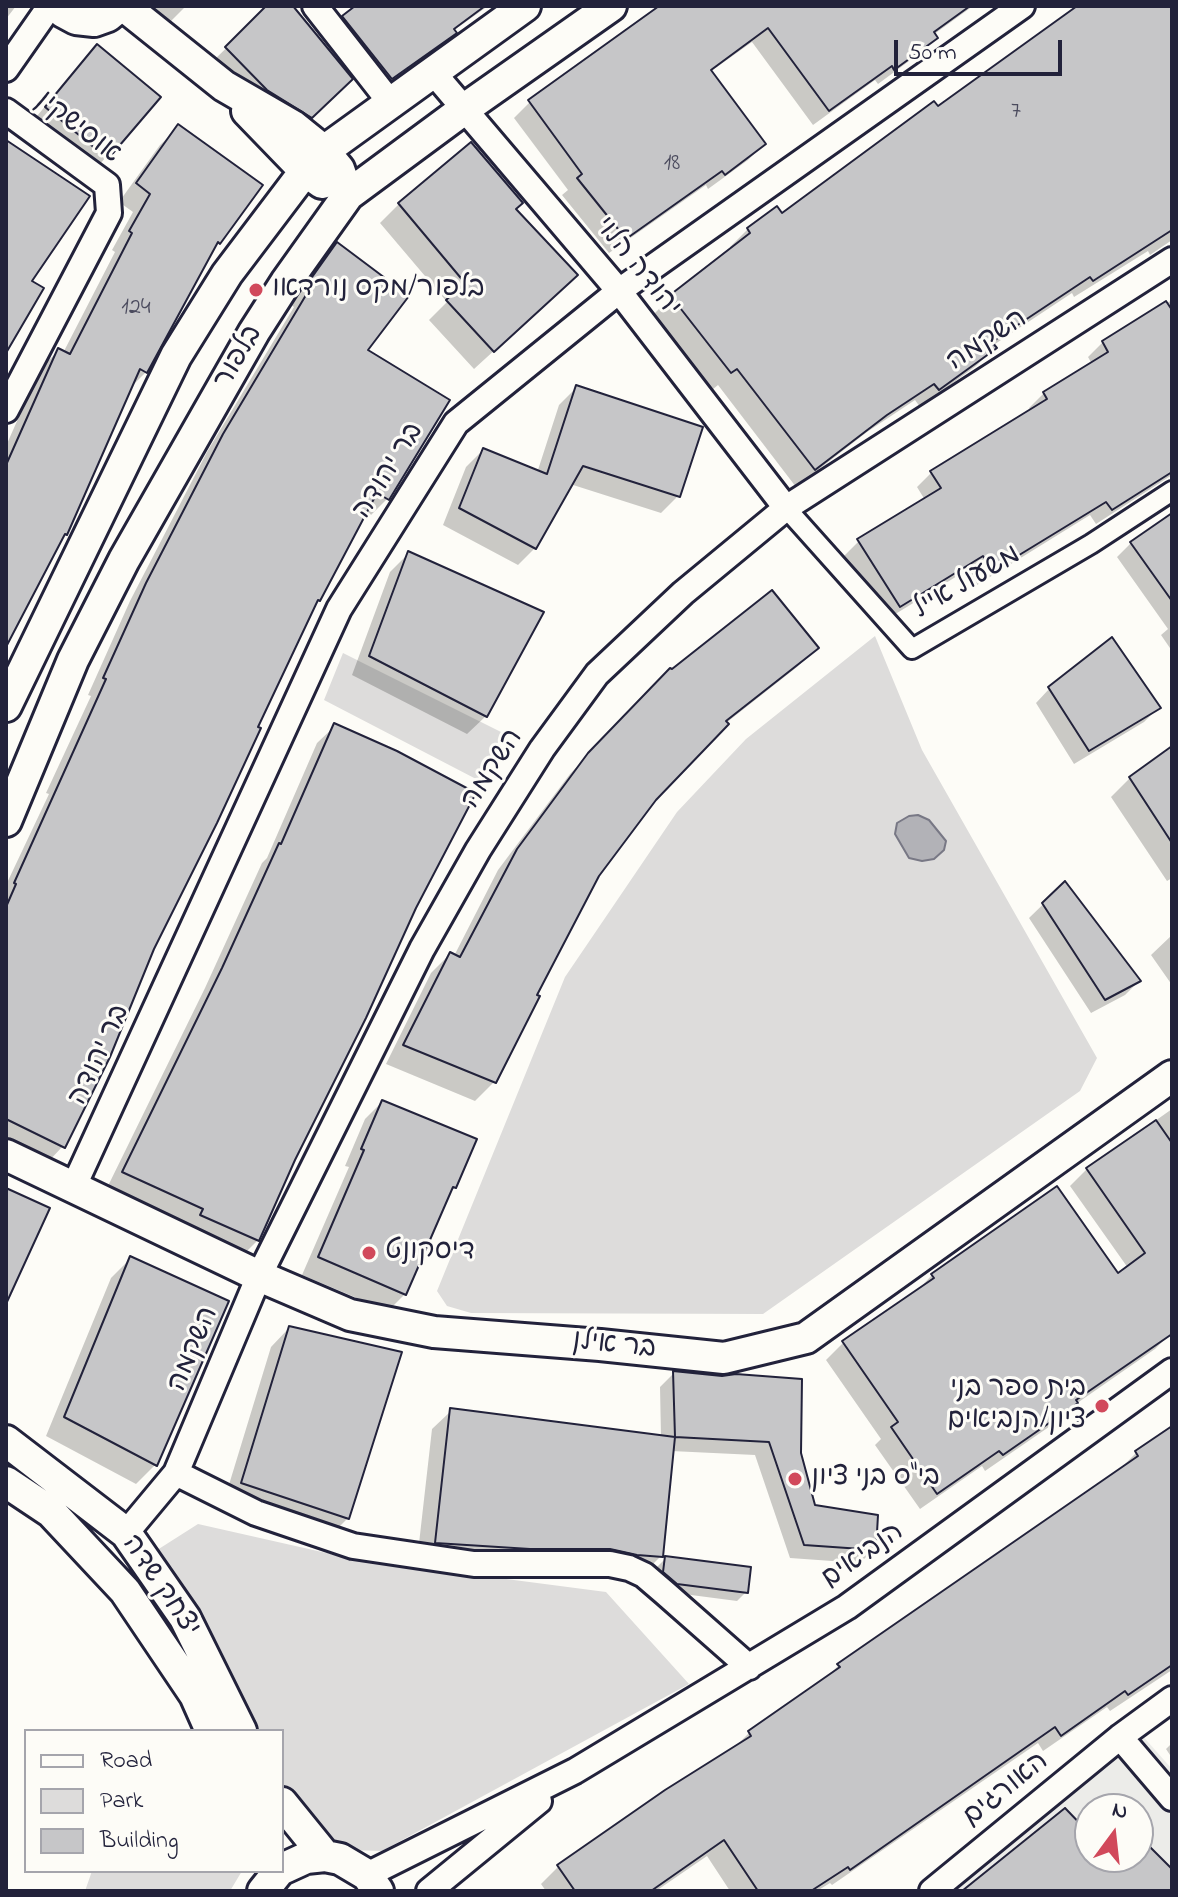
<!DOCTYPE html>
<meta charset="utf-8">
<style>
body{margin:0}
#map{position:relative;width:1178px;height:1897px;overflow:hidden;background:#fdfcf7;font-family:"Indie Flower",sans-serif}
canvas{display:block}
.frame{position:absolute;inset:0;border:8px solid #22223b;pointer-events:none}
.legend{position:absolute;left:24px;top:1729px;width:260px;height:144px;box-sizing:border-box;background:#fdfcf7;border:2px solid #a5a5ac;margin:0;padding:10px 14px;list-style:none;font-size:24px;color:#22223b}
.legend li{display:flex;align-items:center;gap:16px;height:40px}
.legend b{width:40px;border:2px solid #a5a5ac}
.north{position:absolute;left:1074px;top:1793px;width:80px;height:80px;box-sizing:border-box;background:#fdfcf7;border:2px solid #a5a5ac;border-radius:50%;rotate:15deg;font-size:22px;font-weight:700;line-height:32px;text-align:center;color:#22223b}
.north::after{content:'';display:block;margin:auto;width:28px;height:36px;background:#d1495b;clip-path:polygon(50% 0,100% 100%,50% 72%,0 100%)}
.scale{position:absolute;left:894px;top:40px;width:168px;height:36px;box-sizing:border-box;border:4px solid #22223b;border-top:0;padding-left:10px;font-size:24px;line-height:28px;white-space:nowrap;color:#22223b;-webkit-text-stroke:6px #fdfcf7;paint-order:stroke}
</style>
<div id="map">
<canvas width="1178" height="1897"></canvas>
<div class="frame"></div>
<ul class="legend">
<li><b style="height:10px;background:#fdfcf7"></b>Road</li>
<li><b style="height:22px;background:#dddcdb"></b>Park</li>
<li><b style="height:22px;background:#c6c6c8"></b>Building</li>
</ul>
<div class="north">N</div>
<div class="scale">50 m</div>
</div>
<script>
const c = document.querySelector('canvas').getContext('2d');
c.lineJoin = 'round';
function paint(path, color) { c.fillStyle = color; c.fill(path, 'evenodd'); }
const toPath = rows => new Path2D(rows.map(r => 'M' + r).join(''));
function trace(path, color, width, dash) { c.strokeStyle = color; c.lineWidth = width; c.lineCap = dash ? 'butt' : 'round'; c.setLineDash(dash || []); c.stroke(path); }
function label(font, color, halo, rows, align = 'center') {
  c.font = font + ' "Indie Flower","Playpen Sans Hebrew",sans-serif'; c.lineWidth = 6; c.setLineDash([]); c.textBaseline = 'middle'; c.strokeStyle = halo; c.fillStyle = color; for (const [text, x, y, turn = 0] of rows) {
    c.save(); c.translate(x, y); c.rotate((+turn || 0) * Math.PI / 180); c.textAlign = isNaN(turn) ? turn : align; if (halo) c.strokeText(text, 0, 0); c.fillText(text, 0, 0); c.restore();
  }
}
const built = toPath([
 [1140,1733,1172,1769,1172,1891,936,1891],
 [1090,1809,1138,1809,1138,1857,1090,1857]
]);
const green = toPath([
 [875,636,922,750,1097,1058,1080,1091,763,1314,471,1313,447,1306,437,1291,565,977,677,812,746,739],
 [343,653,503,733,478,780,324,700],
 [198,1524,353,1559,606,1592,689,1684,382,1851,347,1850,326,1841,282,1791,282,1731,250,1731,154,1552],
 [92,1871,242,1871,230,1891,85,1891]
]);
const water = toPath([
 [918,815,929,820,946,841,944,850,934,859,922,861,909,858,895,834,897,823,909,816,918,815]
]);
const shadow = toPath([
 [6,6,16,6,6,19],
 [137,6,186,6,161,31],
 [269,6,290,6,350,78,292,136,207,67],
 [358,6,488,6,453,31,439,48,376,93,328,32],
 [662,6,973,6,933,35,936,38,920,53,878,84,875,80,813,125,752,42,710,72,764,144,748,160,708,189,706,185,609,253,562,195,568,190,514,118,530,102],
 [1080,6,1172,6,1172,240,1150,255,1148,251,1074,297,1072,293,992,346,994,348,976,366,920,407,915,400,867,432,796,487,718,385,712,390,653,315,671,297,732,249,730,247,748,229,782,216,938,109],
 [83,61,158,97,93,172,32,122],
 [179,127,219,243,210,251,146,372,130,388,6,641,6,446,40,369,58,351,63,353,115,252,112,250,133,212,119,202,160,145],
 [399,204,514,209,556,294,474,369,429,320,447,302,380,223],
 [337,245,365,350,388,498,371,515,365,511,313,605,153,948,63,1146,47,1163,6,1143,6,885,49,794,46,793,91,696,88,695,130,601,207,452,294,307,290,304,320,261],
 [1172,300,1172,475,1096,524,1090,515,977,585,967,570,884,621,844,556,859,541,925,500,917,487,932,472,1031,412,1029,408,1044,393,1092,364,1088,357,1103,342],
 [576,388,678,496,661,513,570,484,535,548,518,565,443,525,466,467,483,450,537,473,559,405],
 [1172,516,1172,651,1161,635,1168,629,1117,557,1131,543],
 [409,553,486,716,467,734,352,675,390,572],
 [816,648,797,667,726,723,655,799,597,875,534,996,494,1082,475,1101,386,1064,431,973,450,954,454,956,498,870,570,774,652,689],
 [1050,688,1158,708,1144,722,1074,764,1036,703],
 [335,726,414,907,293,1159,258,1240,240,1258,106,1190,205,988,262,863,267,858,317,743],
 [1172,748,1172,878,1167,881,1111,797,1130,778],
 [1064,884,1139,981,1125,995,1091,1013,1029,918],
 [1172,935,1172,985,1151,955],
 [382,1102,455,1187,448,1194,405,1294,388,1311,302,1275,349,1167,345,1166,365,1119],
 [1172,1109,1172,1332,1155,1349,1073,1406,1059,1420,985,1471,982,1466,920,1509,875,1445,881,1439,826,1360,843,1343,914,1294,932,1275,1117,1276,1128,1268,1070,1186,1087,1169],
 [130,1259,226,1302,155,1465,136,1484,46,1436,111,1278],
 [289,1328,348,1518,329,1537,224,1501,271,1347],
 [674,1373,799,1453,814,1507,874,1549,860,1563,790,1558,755,1455,671,1451,661,1556,642,1575,417,1561,432,1429,451,1411,661,1437,660,1387],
 [1172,1428,1172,1670,1110,1711,1107,1707,1043,1751,1038,1743,832,1885,830,1883,817,1891,730,1891,707,1856,656,1891,546,1891,541,1884,558,1867,733,1749,749,1733,821,1683,839,1665,1119,1470,1136,1453],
 [666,1558,746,1592,737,1601,668,1592,655,1581,657,1567],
 [1172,1743,1172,1758,1166,1749]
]);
const building = toPath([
 [266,6,293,6,353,79,312,118,267,90,225,47,266,6],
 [355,6,485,6,454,29,457,33,392,79,342,16,355,6],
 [659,6,970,6,934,32,938,38,894,70,892,66,829,111,768,28,711,70,766,144,725,175,722,171,626,239,577,178,582,174,528,100,659,6],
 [1077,6,1172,6,1172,230,1093,281,1090,277,992,342,997,348,939,390,934,384,887,415,815,470,737,369,731,373,670,295,750,233,747,228,777,206,782,213,934,101,938,106,1077,6],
 [97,44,161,97,108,159,45,107,97,44],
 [178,124,263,185,220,244,218,242,147,373,140,369,67,535,65,534,6,647,6,465,58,348,70,354,132,233,129,231,150,194,136,183,178,124],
 [6,140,90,196,32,281,44,288,6,353,6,140],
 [471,142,523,203,516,209,578,275,494,352,446,300,465,283,398,203,471,142],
 [337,242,409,296,368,350,450,400,389,500,377,493,320,601,318,600,258,727,261,728,217,823,154,949,110,1057,65,1148,6,1119,6,907,16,884,14,883,106,679,103,678,146,583,223,434,309,290,305,287,337,242],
 [1166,301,1172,310,1172,472,1112,510,1106,502,993,571,983,556,900,607,857,539,941,488,930,471,1047,399,1043,392,1108,352,1102,341,1166,301],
 [576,385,703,427,680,497,583,466,536,549,459,508,483,448,547,474,576,385],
 [1172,513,1172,601,1130,542,1172,513],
 [408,551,544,612,487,717,369,656,408,551],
 [772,590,819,648,726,721,729,724,656,800,599,876,537,995,540,996,496,1083,403,1045,450,952,460,957,517,849,588,753,670,668,672,669,772,590],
 [1112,637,1161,708,1089,751,1048,687,1112,637],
 [334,723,397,751,476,793,416,908,366,1018,295,1160,259,1241,200,1215,203,1209,122,1172,222,968,279,843,281,844,334,723],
 [1172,746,1172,843,1129,777,1172,746],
 [1065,881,1141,981,1105,1000,1042,903,1065,881],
 [382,1100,477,1139,456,1188,453,1187,406,1295,318,1257,364,1150,361,1149,382,1100],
 [1156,1120,1172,1143,1172,1334,1076,1400,1078,1403,1003,1455,999,1451,937,1494,891,1427,898,1422,842,1341,934,1278,931,1274,1057,1186,1118,1273,1145,1253,1086,1168,1156,1120],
 [6,1188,50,1208,6,1304,6,1188],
 [130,1256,229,1301,157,1466,64,1417,130,1256],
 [289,1326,402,1352,349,1519,241,1483,289,1326],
 [673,1371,722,1376,736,1374,802,1379,801,1453,815,1505,878,1515,876,1550,804,1545,769,1442,675,1437,673,1371],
 [450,1408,675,1437,663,1557,637,1555,610,1549,530,1549,435,1543,450,1408],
 [1172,1426,1172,1665,1128,1695,1125,1691,1061,1736,1055,1727,850,1870,848,1867,811,1891,758,1891,724,1840,651,1891,575,1891,557,1865,665,1790,751,1736,748,1731,840,1667,837,1664,1138,1456,1135,1451,1172,1426],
 [665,1556,751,1567,748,1593,677,1584,663,1572,665,1556],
 [1065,1808,1090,1834,1090,1857,1138,1857,1138,1835,1172,1869,1172,1891,962,1891,1065,1808]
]);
const pedestrian = toPath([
 [786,508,912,649,1091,544,1172,491]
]);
const minor = toPath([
 [315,6,390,102],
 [6,69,50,6],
 [432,71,619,291,786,508],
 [6,111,107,185,109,213,6,410],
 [73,1188,339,609,456,423,619,291,1022,6],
 [176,1473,256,1513,353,1546,474,1564,610,1564,629,1568,644,1575,665,1593,749,1667],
 [126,1533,176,1473,259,1276,422,949,478,850,542,749,597,674,683,593,786,508,1172,260],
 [1120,1737,1172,1798],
 [367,1875,575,1771,847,1607,1172,1371],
 [429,1891,539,1801],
 [932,1891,1120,1737,1172,1699]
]);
const tertiary = toPath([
 [57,6,63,12,76,19,94,21,108,16,120,6],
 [124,6,224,86,293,126,324,151,339,169,348,195],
 [247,111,305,171,322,183],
 [6,706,176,356,227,274,305,171,324,151,525,6],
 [6,821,73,660,124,560,254,332,286,282,348,195,463,110,611,6],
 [6,1155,259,1276,350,1315,434,1332,600,1345,724,1358,806,1338,1172,1076],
 [6,1441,126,1533,185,1618,241,1731],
 [6,1482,51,1512,125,1591,195,1695,211,1731],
 [282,1803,325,1856],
 [282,1869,306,1858,325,1856,340,1859,367,1875,378,1891],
 [263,1891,279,1871]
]);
const markers = [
 [256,290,8,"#d1495b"],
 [369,1253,8,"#d1495b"],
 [1102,1406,8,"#d1495b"],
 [795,1479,8,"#d1495b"]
];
const numberNames = [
 ["7",1016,113],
 ["18",672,165],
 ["124",136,309]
];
const streetNames = [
 ["אוסישקין",77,129,38],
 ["יהודה הלוי",636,268,51],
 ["השקמה",988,342,-33],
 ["בלפור",240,358,-60],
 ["בר יהודה",390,472,-58],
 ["משעול אייל",968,584,-30],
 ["השקמה",494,770,-57],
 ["בר יהודה",101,1056,-65],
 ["בר אילן",614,1347,6],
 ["השקמה",195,1350,-67],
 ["הנביאים",864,1557,-35],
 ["יצחק שדה",159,1587,56],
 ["האורגים",1007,1791,-39]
];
const poiNames = [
 ["בלפור/מקס נורדאו",272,290],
 ["דיסקונט",385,1253],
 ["בית ספר בני",1086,1390,"right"],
 ["ציון/הנביאים",1086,1422,"right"],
 ["בי\"ס בני ציון",811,1479]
];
paint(built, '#ecece9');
paint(green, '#dddcdb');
paint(water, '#b2b2b7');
trace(water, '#787885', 2);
paint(shadow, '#0003');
paint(building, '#c6c6c8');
trace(building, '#22223b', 2);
trace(pedestrian, '#22223b', 24);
trace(minor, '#22223b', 30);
trace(tertiary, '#22223b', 36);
trace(pedestrian, '#fdfcf7', 18);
trace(minor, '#fdfcf7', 24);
trace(tertiary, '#fdfcf7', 30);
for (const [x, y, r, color] of markers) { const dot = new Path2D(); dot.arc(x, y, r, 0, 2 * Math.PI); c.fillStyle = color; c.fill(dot); trace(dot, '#fdfcf7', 3); }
label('24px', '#4b4b5e', null, numberNames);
label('28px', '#22223b', '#fdfcf7', streetNames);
label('28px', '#22223b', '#fdfcf7', poiNames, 'left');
</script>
